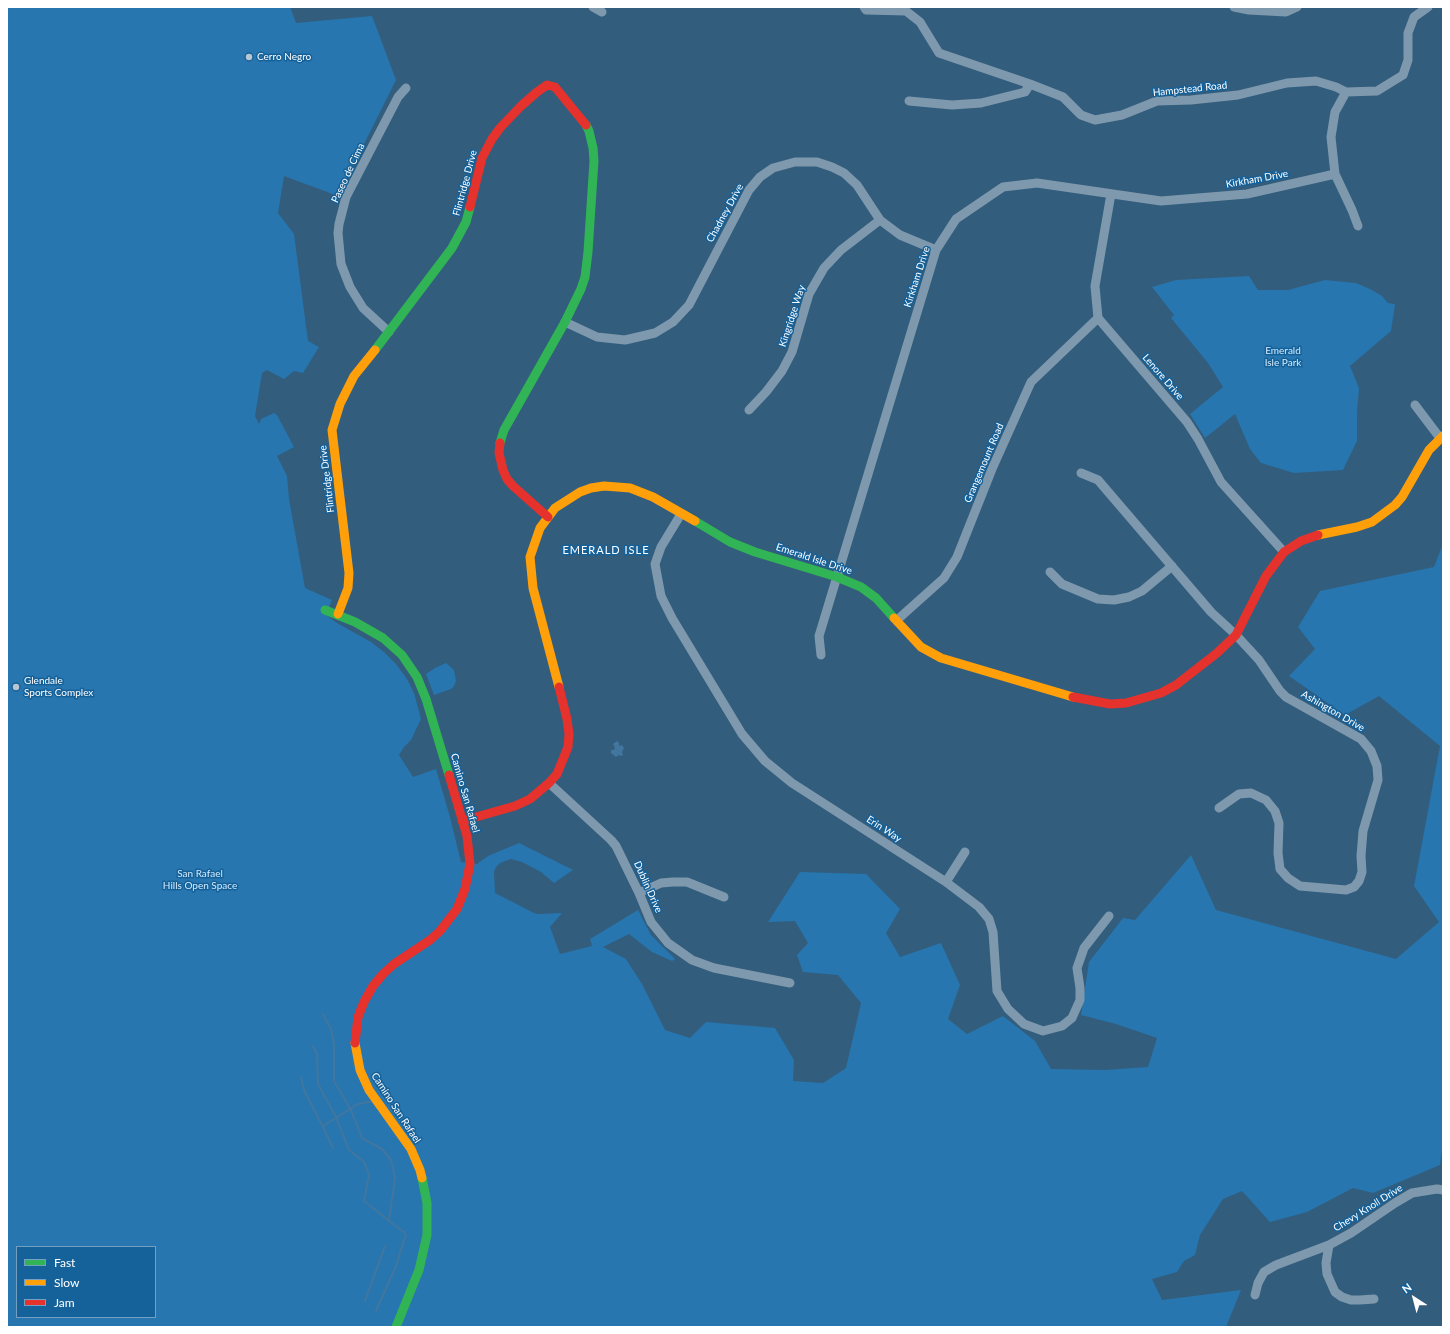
<!DOCTYPE html>
<style>
body{margin:0}
#map{position:relative;width:1450px;height:1334px;overflow:hidden;background:#335d7c;font-family:Lato,sans-serif}
canvas{display:block}
.frame{position:absolute;inset:0;border:8px solid #fff;pointer-events:none}
.legend{position:absolute;left:16px;top:1246px;width:140px;height:72px;box-sizing:border-box;background:#15619a;border:1px solid #73a0c2;margin:0;padding:5px 7px;list-style:none;font-size:12px;color:#fff}
.legend li{display:flex;align-items:center;gap:8px;height:20px}
.legend b{width:20px;border:1px solid #73a0c2}
.north{position:absolute;left:1394px;top:1278px;width:40px;height:40px;-webkit-text-stroke:3px #15619a;paint-order:stroke;rotate:324deg;font-size:11px;font-weight:700;line-height:16px;text-align:center;color:#fff}
.north::after{content:'';display:block;margin:auto;width:14px;height:18px;background:#fff;clip-path:polygon(50% 0,100% 100%,50% 72%,0 100%)}
</style>
<div id="map">
<canvas width="1450" height="1334"></canvas>
<div class="frame"></div>
<ul class="legend">
<li><b style="height:5px;background:#30b455"></b>Fast</li>
<li><b style="height:5px;background:#ff9f0a"></b>Slow</li>
<li><b style="height:5px;background:#e5322d"></b>Jam</li>
</ul>
<div class="north">N</div>
</div>
<script>
const c = document.querySelector('canvas').getContext('2d');
c.lineJoin = 'round';
function paint(path, color) { c.fillStyle = color; c.fill(path, 'evenodd'); }
const toPath = rows => new Path2D(rows.map(r => 'M' + r).join(''));
function trace(path, color, width, dash) { c.strokeStyle = color; c.lineWidth = width; c.lineCap = dash ? 'butt' : 'round'; c.setLineDash(dash || []); c.stroke(path); }
function label(font, color, halo, rows, align = 'center') {
  c.font = font + ' Lato,sans-serif'; c.lineWidth = 3; c.setLineDash([]); c.textBaseline = 'middle'; c.strokeStyle = halo; c.fillStyle = color; for (const [text, x, y, turn = 0] of rows) {
    c.save(); c.translate(x, y); c.rotate((+turn || 0) * Math.PI / 180); c.textAlign = isNaN(turn) ? turn : align; if (halo) c.strokeText(text, 0, 0); c.fillText(text, 0, 0); c.restore();
  }
}
const green = toPath([
 [7,7,290,7,296,23,372,16,396,80,338,196,284,176,278,213,294,234,308,341,319,347,303,373,294,371,284,379,267,370,262,373,255,416,259,424,261,419,274,413,277,415,294,447,277,456,287,476,289,499,305,588,332,600,326,615,337,623,371,642,384,652,396,664,407,679,414,693,421,719,411,740,404,747,399,755,413,777,436,769,450,817,461,862,477,864,488,856,519,843,573,870,554,883,541,872,522,862,511,859,500,863,496,867,494,872,495,893,532,912,537,914,562,913,550,927,560,954,592,946,590,939,638,910,651,935,675,959,672,961,652,952,629,934,603,947,626,959,642,984,665,1030,690,1038,706,1022,775,1028,794,1060,793,1081,823,1083,846,1068,861,1003,838,975,803,972,797,955,808,943,795,921,768,922,800,872,866,874,900,909,886,933,900,957,941,943,960,985,948,1019,967,1034,1003,1016,1035,1041,1051,1069,1105,1070,1148,1067,1157,1038,1116,1024,1081,1015,1089,962,1123,918,1135,920,1191,855,1216,910,1396,959,1439,922,1414,886,1440,746,1379,696,1345,715,1289,676,1315,649,1298,627,1320,591,1434,567,1443,544,1443,1143,1440,1165,1373,1193,1353,1188,1307,1212,1270,1222,1242,1191,1223,1199,1200,1235,1195,1255,1184,1261,1177,1272,1152,1279,1162,1300,1241,1290,1226,1327,7,1327],
 [17,1247,155,1247,155,1317,17,1317],
 [1249,276,1258,290,1288,290,1325,280,1356,283,1370,289,1382,296,1388,303,1395,304,1391,331,1350,366,1359,388,1357,412,1357,441,1343,470,1294,473,1261,463,1250,449,1235,414,1205,438,1190,414,1223,387,1208,363,1171,318,1174,315,1152,287,1176,280],
 [446,663,454,670,456,681,454,686,451,689,434,695,426,674,435,668]
]);
const water = toPath([
 [617,741,619,743,619,746,622,745,624,748,622,752,623,755,621,756,619,755,616,757,611,753,611,750,614,750,615,748,613,744]
]);
const stream = toPath([
 [323,1014,331,1029,334,1044,334,1081,351,1110,362,1138,382,1149,391,1160,395,1178,389,1221],
 [313,1046,317,1054,318,1084,336,1117,349,1150,364,1162,369,1175,364,1201,406,1234,396,1266,376,1311],
 [301,1078,304,1090,323,1127,333,1148],
 [323,1126,358,1104,373,1101],
 [365,1301,385,1246]
]);
const street = toPath([
 [593,7,602,12],
 [864,7,866,10,906,11,920,22,939,53,1030,84,1063,97,1081,115,1095,120,1122,115,1157,101,1191,100,1238,95,1287,83,1316,81,1336,87,1346,92,1377,91,1403,75,1408,60,1408,33,1414,17,1428,7],
 [1234,7,1249,10,1286,12,1297,7],
 [1346,92,1335,112,1331,137,1335,174,1352,210,1358,226],
 [909,101,952,105,981,103,1025,92,1030,84],
 [1111,194,1095,286,1098,318,1187,422,1198,439,1221,482,1284,552],
 [565,322,597,337,625,340,655,333,673,322,689,305,749,190,760,177,773,168,795,162,817,162,832,167,844,173,857,185,880,220,900,235,936,250],
 [389,332,363,308,350,287,341,264,338,233,339,224,346,197,398,97,406,88],
 [1415,405,1440,438],
 [749,410,766,392,782,371,792,352,809,294,824,268,841,250,880,220],
 [1081,473,1098,480,1211,612,1236,635,1259,660,1280,691,1286,697,1361,739,1371,751,1377,766,1378,780,1363,831,1361,856,1362,872,1359,881,1354,887,1346,890,1300,886,1288,878,1280,869,1278,853,1279,823,1275,811,1266,800,1251,793,1239,794,1219,808],
 [681,514,661,547,655,564,661,596,672,618,742,734,765,761,792,783,946,882,979,907,989,919,993,932,997,991,1008,1009,1024,1024,1043,1031,1062,1026,1072,1018,1080,1000,1080,988,1077,968,1084,948,1109,916],
 [1050,572,1062,584,1098,599,1114,600,1129,597,1142,591,1172,566],
 [897,620,944,578,957,557,992,469,1031,382,1098,318],
 [821,655,819,636,936,250,956,219,1003,187,1037,183,1161,201,1247,194,1335,174],
 [549,783,611,840,616,846,639,893,651,922,668,943,692,960,714,968,790,983],
 [946,882,965,852],
 [639,893,661,883,673,882,687,882,724,897],
 [1329,1245,1326,1263,1327,1274,1335,1292,1342,1297,1351,1300,1360,1300,1374,1299],
 [1255,1295,1258,1283,1264,1272,1276,1265,1329,1245,1351,1233,1395,1203,1412,1193,1437,1189,1443,1190]
]);
const fast = toPath([
 [375,350,452,248,466,222,470,207],
 [500,443,504,430,565,322,581,289,585,277,588,252,594,161,593,148,589,131,586,125],
 [695,521,730,542,755,552,837,577,861,587,876,598,894,618],
 [325,610,355,622,383,638,402,655,417,677,426,699,449,775],
 [396,1327,419,1270,427,1235,427,1203,422,1178]
]);
const slow = toPath([
 [1318,535,1357,527,1372,522,1395,505,1402,497,1429,450,1443,436],
 [338,614,348,588,349,573,332,430,340,404,354,376,375,350],
 [894,618,921,647,941,658,1073,697],
 [559,687,533,588,530,557,540,528,555,508,580,492,591,488,604,486,630,488,653,497,695,521],
 [355,1043,360,1070,369,1090,411,1149,420,1170,422,1178]
]);
const jam = toPath([
 [470,207,482,158,492,139,500,128,521,106,537,92,547,85,555,87,586,125],
 [500,443,499,453,503,470,507,479,513,486,548,517],
 [1073,697,1110,704,1126,703,1161,693,1176,685,1217,653,1236,635,1266,576,1284,552,1301,541,1318,535],
 [462,821,515,806,530,799,549,783,557,774,568,747,569,734,567,719,559,687],
 [355,1043,358,1017,364,1002,373,986,383,974,394,964,430,940,440,931,457,909,465,889,470,864,467,836,449,775]
]);
const markers = [
 [249,57,4,"#b8c6d1"],
 [16,687,4,"#b8c6d1"]
];
const poiNames = [
 ["Cerro Negro",257,57],
 ["Glendale",24,681],
 ["Sports Complex",24,693]
];
const streetNames = [
 ["Hampstead Road",1190,89,-6],
 ["Paseo de Cima",348,173,-65],
 ["Kirkham Drive",1257,179,-10],
 ["Flintridge Drive",465,183,-75],
 ["Chadney Drive",725,213,-61],
 ["Kirkham Drive",917,277,-72],
 ["Kingridge Way",792,316,-72],
 ["Lenore Drive",1163,377,49],
 ["Grangemount Road",984,463,-67],
 ["Flintridge Drive",327,479,-97],
 ["Emerald Isle Drive",814,559,18],
 ["Ashington Drive",1333,711,30],
 ["Camino San Rafael",465,793,74],
 ["Erin Way",884,829,33],
 ["Dublin Drive",648,887,66],
 ["Camino San Rafael",396,1108,57],
 ["Chevy Knoll Drive",1368,1208,-32]
];
const parkNames = [
 ["Emerald",1283,351],
 ["Isle Park",1283,363],
 ["San Rafael",200,874],
 ["Hills Open Space",200,886]
];
const neighbourhoodNames = [
 ["EMERALD ISLE",606,550]
];
paint(green, '#2776af');
paint(water, '#42769e');
trace(stream, '#42769e', 2);
trace(street, '#7e99ae', 9);
trace(fast, '#30b455', 9);
trace(slow, '#ff9f0a', 9);
trace(jam, '#e5322d', 9);
for (const [x, y, r, color] of markers) { const dot = new Path2D(); dot.arc(x, y, r, 0, 2 * Math.PI); c.fillStyle = color; c.fill(dot); trace(dot, '#15619a', 1.5); }
label('10px', '#fff', '#15619a', poiNames, 'left');
label('10px', '#fff', '#15619a', streetNames);
label('10px', '#d2ebfd', '#15619a', parkNames);
c.letterSpacing = '1px';
label('11px', '#fff', '#15619a', neighbourhoodNames);
c.letterSpacing = '0px';
</script>
